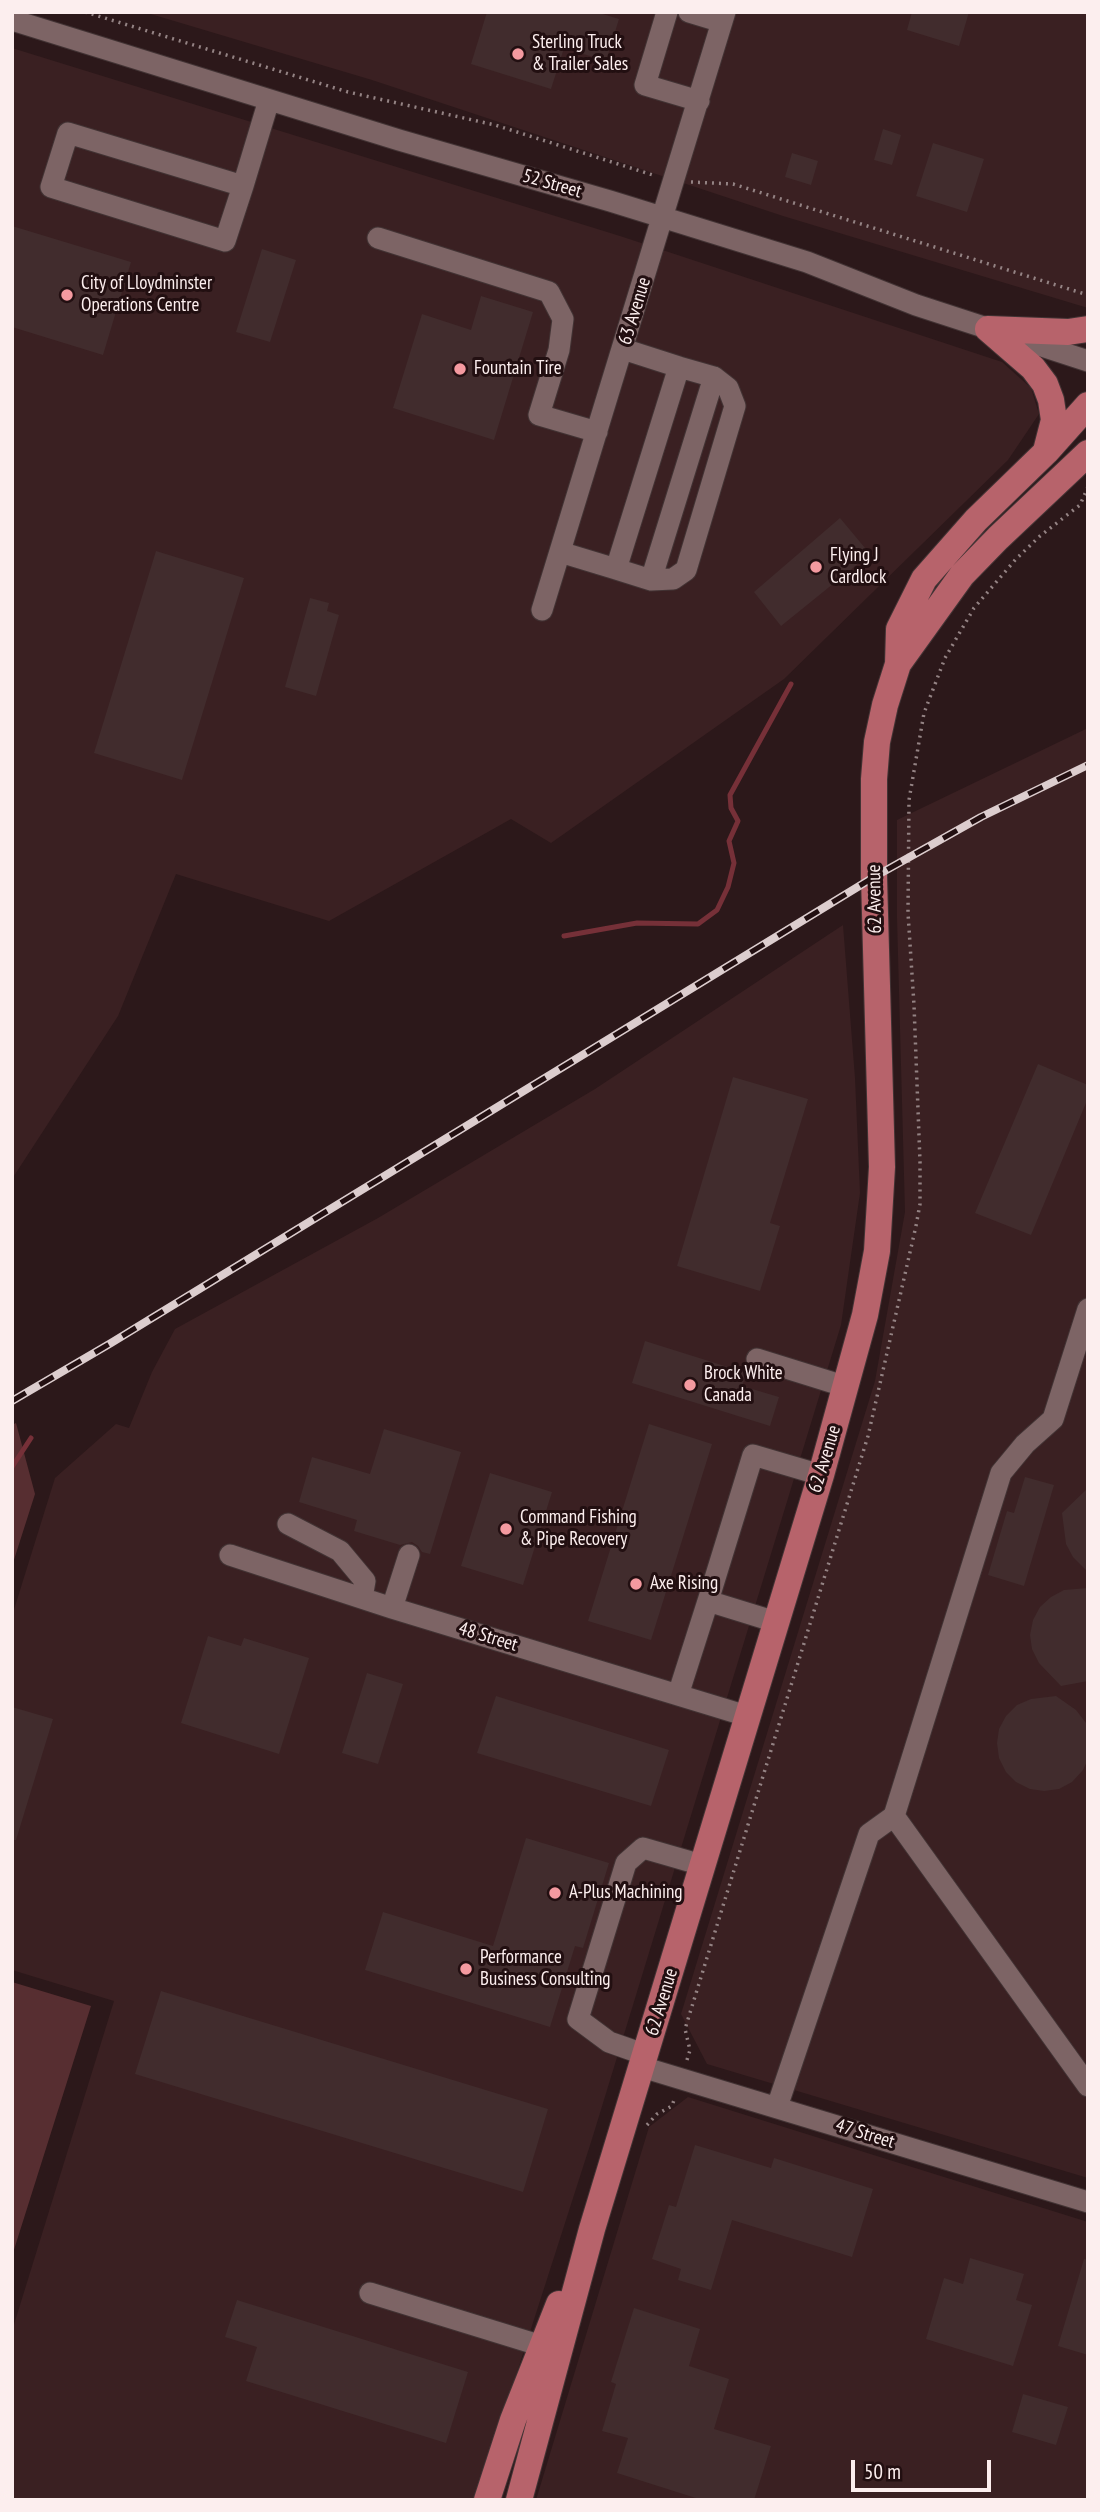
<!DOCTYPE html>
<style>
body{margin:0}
#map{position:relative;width:1100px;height:2512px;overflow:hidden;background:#2c181a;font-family:"PT Sans Narrow",sans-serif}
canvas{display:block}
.frame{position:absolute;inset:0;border:14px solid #fceeee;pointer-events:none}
.scale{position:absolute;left:851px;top:2460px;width:140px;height:32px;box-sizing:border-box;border:4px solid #fceeee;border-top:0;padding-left:9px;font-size:21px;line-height:24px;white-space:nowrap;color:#fceeee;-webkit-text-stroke:5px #220f11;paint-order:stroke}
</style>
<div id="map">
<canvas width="1100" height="2512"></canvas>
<div class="frame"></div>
<div class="scale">50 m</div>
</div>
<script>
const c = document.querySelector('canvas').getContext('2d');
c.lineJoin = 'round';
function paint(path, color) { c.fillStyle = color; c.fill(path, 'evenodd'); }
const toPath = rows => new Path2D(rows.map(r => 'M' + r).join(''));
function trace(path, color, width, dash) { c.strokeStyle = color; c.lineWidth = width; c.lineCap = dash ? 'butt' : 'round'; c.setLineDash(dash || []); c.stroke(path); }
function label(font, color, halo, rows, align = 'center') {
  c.font = font + ' "PT Sans Narrow",sans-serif'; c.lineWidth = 6; c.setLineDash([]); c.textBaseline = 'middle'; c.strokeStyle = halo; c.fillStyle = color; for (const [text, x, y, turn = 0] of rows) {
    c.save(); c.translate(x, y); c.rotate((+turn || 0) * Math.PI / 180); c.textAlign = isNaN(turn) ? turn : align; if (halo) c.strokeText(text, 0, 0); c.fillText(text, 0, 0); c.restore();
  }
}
const built = toPath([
 [144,12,1088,12,1088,308,783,216,372,80],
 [12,48,620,236,1002,362,1031,388,1039,414,1008,460,784,679,551,843,511,819,329,921,176,874,118,1016,12,1179],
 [1088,728,1088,2178,707,2064,681,2014,875,1381,905,1212,897,918,897,820],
 [843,925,855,1078,860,1193,841,1325,592,2139,476,2500,12,2500,12,2331,114,2001,12,1970,12,1616,55,1478,116,1424,129,1428,152,1372,175,1329,378,1218,595,1089],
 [688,2097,1088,2222,1088,2500,536,2500,649,2127]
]);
const green = toPath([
 [16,1423,35,1494,12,1566,12,1425],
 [12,1982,91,2006,12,2256]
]);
const stream = toPath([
 [564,936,637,923,698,924,717,910,728,887,734,863,729,841,738,821,731,808,730,795,791,684],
 [12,1467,31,1438]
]);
const building = toPath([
 [487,12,596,12,619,19,606,61,564,48,551,89,471,64],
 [912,12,969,12,959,46,907,30],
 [883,129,901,135,892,165,874,160],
 [933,143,984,159,967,212,916,196],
 [792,153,818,161,811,185,785,177],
 [12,226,131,262,103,355,12,327],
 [262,249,296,260,270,342,236,332],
 [481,296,533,312,494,440,393,408,422,314,471,330],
 [840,518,870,554,781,626,754,592],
 [156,551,244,578,182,780,94,753],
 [310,598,329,603,327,611,339,615,316,696,285,687],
 [1038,1064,1088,1085,1088,1098,1031,1235,975,1213],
 [733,1077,808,1099,770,1223,780,1226,760,1291,677,1266],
 [645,1341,747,1373,742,1386,779,1397,770,1426,632,1383],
 [649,1424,712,1444,651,1640,588,1621],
 [384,1429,461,1452,430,1554,422,1552,418,1546,412,1542,400,1545,354,1531,357,1520,299,1502,312,1457,370,1474],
 [490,1473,552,1492,523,1585,461,1566],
 [1025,1477,1054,1485,1024,1586,988,1575,1007,1511,1014,1513],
 [1088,1488,1088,1572,1073,1557,1066,1544,1062,1513],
 [1088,1588,1088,1681,1061,1686,1039,1663,1032,1649,1030,1635,1033,1620,1040,1607,1051,1597,1064,1590],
 [208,1636,241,1646,244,1638,309,1658,279,1754,181,1723],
 [367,1673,403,1684,378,1764,342,1753],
 [496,1696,669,1750,651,1806,477,1753],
 [1056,1696,1076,1710,1086,1723,1088,1759,1083,1770,1072,1782,1059,1789,1044,1791,1030,1789,1016,1782,1006,1772,999,1758,997,1743,999,1729,1006,1716,1017,1705,1031,1699],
 [12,1707,53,1719,16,1840,12,1840],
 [526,1838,609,1863,583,1948,575,1946,550,2027,365,1970,383,1912,493,1946],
 [161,1991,548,2109,523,2192,135,2074],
 [695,2145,771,2168,774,2158,873,2189,852,2257,732,2220,711,2290,678,2280,681,2269,652,2259,669,2205,676,2207],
 [970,2258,1024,2274,1016,2300,1032,2305,1013,2366,926,2339,944,2278,963,2284],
 [1084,2259,1088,2260,1088,2355,1058,2346],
 [237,2300,468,2372,446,2443,246,2381,257,2347,225,2337],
 [634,2308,700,2329,689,2366,729,2379,714,2429,771,2446,754,2500,702,2500,617,2473,628,2438,602,2431,616,2384,611,2382],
 [1023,2394,1068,2407,1056,2445,1012,2432]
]);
const path = toPath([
 [85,12,348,92,495,125,656,176],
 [691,182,733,184,1088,295],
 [687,2060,690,2050,685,2029,868,1436,916,1226,920,1204,920,1162,914,1005,908,913,909,800,924,713,945,658,974,608,1016,559,1040,536,1080,505,1088,487],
 [647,2125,657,2114,672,2106,675,2097]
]);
const minor = toPath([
 [667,12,645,85,699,101],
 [689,12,722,22],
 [12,20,399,140,610,201,807,262,916,305,1088,361],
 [243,186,68,133,51,187,225,241,243,186,269,100],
 [378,238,549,292,563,319,559,350,539,415,597,432],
 [560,552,616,569,679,367,623,349],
 [616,569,651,580,714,377,679,367],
 [651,580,673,579,686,570,735,406,728,388,714,377],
 [542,610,725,12],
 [757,1359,847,1387],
 [288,1524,340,1551,365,1581,362,1598],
 [230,1555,392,1608,747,1716],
 [392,1608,409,1555],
 [776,1622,708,1601,753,1455,821,1475],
 [678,1695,708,1601],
 [894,1816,1088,2086],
 [646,2055,609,2042,578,2019,626,1863,643,1848,702,1865],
 [642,2067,1088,2202],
 [777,2107,869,1834,894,1816,1001,1473,1025,1444,1053,1419,1088,1309],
 [370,2293,555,2350]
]);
const major = toPath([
 [988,329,1033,368,1045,384,1051,400,1054,420,1046,451],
 [988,329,1068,332,1088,329],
 [898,664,962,575,998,538,1088,453],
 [487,2500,513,2420,559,2304],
 [519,2500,592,2229,821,1475,865,1315,877,1251,882,1167,874,877,874,779,877,742,885,705,898,664,899,629,924,579,976,520,1046,452,1088,405]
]);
const rail = toPath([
 [12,1401,111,1343,874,877,981,817,1088,765]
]);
const markers = [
 [518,54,7,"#f49aa0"],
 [67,295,7,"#f49aa0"],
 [460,369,7,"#f49aa0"],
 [816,567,7,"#f49aa0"],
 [690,1385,7,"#f49aa0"],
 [506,1529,7,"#f49aa0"],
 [636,1584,7,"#f49aa0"],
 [555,1893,7,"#f49aa0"],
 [466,1969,7,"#f49aa0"]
];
const poiNames = [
 ["Sterling Truck",532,43],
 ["& Trailer Sales",532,65],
 ["City of Lloydminster",81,284],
 ["Operations Centre",81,306],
 ["Fountain Tire",474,369],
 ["Flying J",830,556],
 ["Cardlock",830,578],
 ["Brock White",704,1374],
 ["Canada",704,1396],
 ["Command Fishing",520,1518],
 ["& Pipe Recovery",520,1540],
 ["Axe Rising",650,1584],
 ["A-Plus Machining",569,1893],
 ["Performance",480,1958],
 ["Business Consulting",480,1980]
];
const streetNames = [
 ["52 Street",552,184,16],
 ["63 Avenue",635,311,-73],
 ["62 Avenue",875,899,-91],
 ["62 Avenue",825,1459,-73],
 ["48 Street",488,1637,17],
 ["62 Avenue",662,2002,-73],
 ["47 Street",865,2134,17]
];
paint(built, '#3a2022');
paint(green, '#572e31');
trace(stream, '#763038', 5);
paint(building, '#412c2d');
trace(minor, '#423334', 23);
trace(major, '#423334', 28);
trace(path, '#948384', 3.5, [2, 5]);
trace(minor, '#7d6465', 21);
trace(major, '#b7636b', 26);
trace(rail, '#dccdce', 8);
trace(rail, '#220f11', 5, [16]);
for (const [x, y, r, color] of markers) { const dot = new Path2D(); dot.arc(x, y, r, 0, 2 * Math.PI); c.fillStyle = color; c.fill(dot); trace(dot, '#220f11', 2.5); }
label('19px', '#fceeee', '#220f11', poiNames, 'left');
label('19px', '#fceeee', '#220f11', streetNames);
</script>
